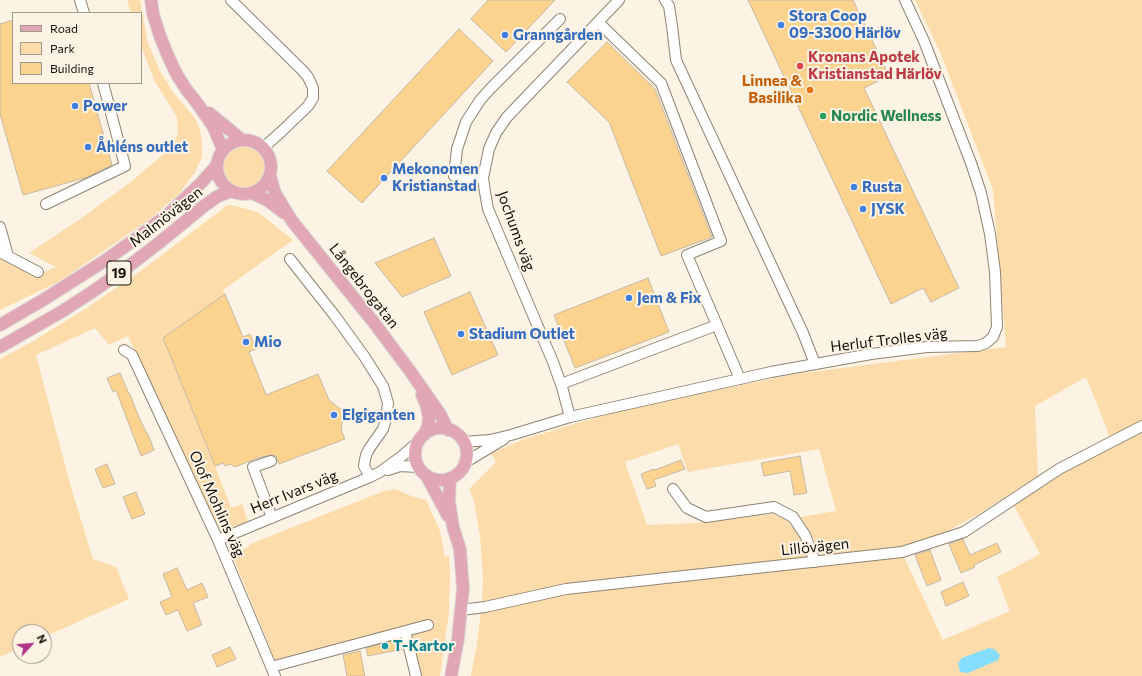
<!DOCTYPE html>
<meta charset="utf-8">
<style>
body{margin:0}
#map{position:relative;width:1142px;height:676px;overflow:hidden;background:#fdf3e4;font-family:Commissioner,sans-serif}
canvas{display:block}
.legend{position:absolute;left:12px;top:12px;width:130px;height:72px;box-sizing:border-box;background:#fdf3e4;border:1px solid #9f988c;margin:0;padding:5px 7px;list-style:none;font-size:12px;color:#130f09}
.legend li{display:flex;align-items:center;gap:8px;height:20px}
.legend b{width:20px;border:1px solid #9f988c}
.north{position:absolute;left:12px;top:624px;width:40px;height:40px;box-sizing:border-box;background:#fdf3e4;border:1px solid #9f988c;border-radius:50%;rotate:64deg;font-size:11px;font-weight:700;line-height:16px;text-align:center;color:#130f09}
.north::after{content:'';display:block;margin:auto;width:14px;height:18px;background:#af3588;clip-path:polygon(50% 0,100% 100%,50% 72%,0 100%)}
</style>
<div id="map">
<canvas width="1142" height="676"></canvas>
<ul class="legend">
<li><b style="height:5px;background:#e1a7b5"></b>Road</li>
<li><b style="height:11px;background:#fcdcab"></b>Park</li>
<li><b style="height:11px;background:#fcd28f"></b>Building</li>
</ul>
<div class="north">N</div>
</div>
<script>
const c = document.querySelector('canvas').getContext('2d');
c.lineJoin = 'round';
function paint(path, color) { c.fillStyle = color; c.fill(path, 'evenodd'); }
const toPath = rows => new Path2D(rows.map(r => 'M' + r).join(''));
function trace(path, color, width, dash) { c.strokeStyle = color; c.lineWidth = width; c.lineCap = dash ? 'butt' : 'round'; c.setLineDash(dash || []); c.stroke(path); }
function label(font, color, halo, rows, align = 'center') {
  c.font = font + ' Commissioner,sans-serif'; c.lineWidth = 4; c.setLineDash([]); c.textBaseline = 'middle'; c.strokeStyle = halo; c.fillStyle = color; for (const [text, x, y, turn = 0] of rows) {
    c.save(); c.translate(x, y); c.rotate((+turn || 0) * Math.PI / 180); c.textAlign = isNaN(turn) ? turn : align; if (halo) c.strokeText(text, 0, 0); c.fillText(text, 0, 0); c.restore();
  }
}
const green = toPath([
 [127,0,140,0,148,43,160,71,173,92,195,118,200,130,202,143,202,157,195,172,179,194,150,219,60,281,0,310,0,256,35,276,56,267,29,253,83,217,132,181,172,147,178,133,177,117,154,80,141,46,141,13,131,13],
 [915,0,1142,0,1142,420,1109,436,1105,424,1086,377,1035,406,1038,476,977,515,940,535,902,546,823,556,801,517,836,511,819,449,688,472,678,444,625,462,647,525,697,523,773,514,788,521,799,536,809,557,576,582,509,599,482,602,483,579,480,536,474,501,469,489,496,462,491,453,524,439,621,410,795,374,1006,347,993,190,940,52],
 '223 167a21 21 0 1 1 42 0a21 21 0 1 1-42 0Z',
 [228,205,236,206,259,213,293,240,223,290,225,294,163,339,215,466,231,508,242,504,248,522,227,528,220,526,215,521,128,336,109,345,95,328,36,355,70,484,93,559,116,567,129,599,44,637,44,632,20,632,20,648,0,657,0,359,30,343,82,311,134,276],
 [1142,428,1142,676,471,676,477,643,481,611,561,595,903,555,943,640,1010,611,997,577,1040,554,1013,504,1060,473],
 [395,489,414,497,426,500,440,531,445,557,449,556,450,574,449,612,440,676,418,676,409,625,275,660,233,557,253,543,384,491]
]);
const water = toPath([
 [989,648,994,649,1000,655,998,660,968,673,960,672,958,663,962,658]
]);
const building = toPath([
 [488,0,555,0,506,52,471,19,488,0],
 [748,0,853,0,889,76,864,88,959,288,931,302,923,288,891,304,748,0],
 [13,20,13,83,89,83,112,165,88,177,23,195,0,114,0,24,13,20],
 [459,29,493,61,362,203,327,171,459,29],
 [607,42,655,89,712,237,661,256,609,122,567,82,607,42],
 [434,238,451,276,402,297,375,263,434,238],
 [648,278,669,332,575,368,554,315,648,278],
 [470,292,498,355,452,375,424,312,470,292],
 [225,294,243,337,250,334,256,349,249,352,266,395,318,374,329,400,344,412,341,430,345,439,279,464,276,456,272,455,257,458,235,467,230,464,225,466,223,463,215,466,163,338,225,294],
 [120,373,129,394,130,394,138,415,147,434,148,434,154,450,141,456,116,390,113,392,107,378,120,373],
 [800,456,807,493,794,495,790,471,764,476,761,463,800,456],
 [681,460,685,469,654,480,656,486,647,489,641,474,654,469,655,470,681,460],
 [107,464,115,484,103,488,95,469,107,464],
 [136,492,145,514,132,519,123,497,136,492],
 [963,539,970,555,997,543,1001,552,974,565,975,567,961,573,949,544,963,539],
 [930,550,941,580,927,586,915,555,930,550],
 [177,568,187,590,202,583,208,597,193,603,202,625,187,631,178,610,166,615,160,602,172,597,163,574,177,568],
 [963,582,969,596,946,606,941,592,963,582],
 [400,639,403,649,368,656,366,648,400,639],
 [230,647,236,659,217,667,212,655,230,647],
 [360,651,365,676,347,676,343,655,360,651]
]);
const minor = toPath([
 [80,0,84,13],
 [231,0,302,70,308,77,313,88,313,98,308,106,282,131,263,148],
 [665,0,669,6,672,26,676,60,803,333,815,364],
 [598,22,661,83,721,241,687,255,740,379],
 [483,178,454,176,457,149,466,122,473,111,481,99,491,88,560,19],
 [46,204,125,166,103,83],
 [0,227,8,256],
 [0,252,38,272],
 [290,259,335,316,364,356,383,386,388,403,386,419,383,429,369,449,366,455,365,460,364,466,370,477],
 [124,350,132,355,218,540,275,676],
 [561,384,717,325],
 [570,417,562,387,553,362,502,242,488,209,485,192,483,178,489,149,496,133,507,117,619,0],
 [463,442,490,440,511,435,570,417,771,372,871,354,927,347,978,346,986,343,993,337,997,327,995,272,990,234,981,193,971,163,924,41,905,0],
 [271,461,253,467,272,518],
 [464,463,504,439],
 [388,470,400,466,418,467],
 [673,489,687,508,706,517,774,507,793,517,805,535,815,562],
 [218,540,370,477,380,472,402,456,418,442],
 [461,610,485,607,566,589,902,552,964,532,1059,469,1142,426],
 [405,631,416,676],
 [271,667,428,625]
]);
const major = toPath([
 [151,0,153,14,160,36,168,56,177,75,186,89,197,103,213,126,223,150],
 [209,113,225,126,242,140],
 '217 167a27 27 0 1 1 54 0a27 27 0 1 1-54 0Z',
 [270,175,273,186,275,193,292,221,375,324,410,371,440,414,448,430],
 [252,193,267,200,284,213],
 [0,325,43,300,106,260,134,240,167,215,202,182,217,165],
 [0,347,61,312,92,292,125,269,160,242,204,206,218,196,232,191],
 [422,395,426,404,429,417,428,426,424,435],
 '415 454a26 26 0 1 1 52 0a26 26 0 1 1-52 0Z',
 [426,475,448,516],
 [450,478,449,501,453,527,460,549,463,589,458,639,451,676]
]);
const markers = [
 [781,25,4,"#3f7fe0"],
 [505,35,4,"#3f7fe0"],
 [800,66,4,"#e0444e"],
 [810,90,4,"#e8710a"],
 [75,106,4,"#3f7fe0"],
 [823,116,4,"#2e9e5b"],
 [88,147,4,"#3f7fe0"],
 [384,178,4,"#3f7fe0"],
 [854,187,4,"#3f7fe0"],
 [863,209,4,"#3f7fe0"],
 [629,298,4,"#3f7fe0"],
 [461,334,4,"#3f7fe0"],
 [246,342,4,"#3f7fe0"],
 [334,415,4,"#3f7fe0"],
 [385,646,4,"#0f9aa8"]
];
const shields = [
 [119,273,24]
];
const shieldNames = [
 ["19",119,273]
];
const shopNames = [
 ["Stora Coop",789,16],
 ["09-3300 Härlöv",789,33],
 ["Granngården",513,35],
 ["Power",83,106],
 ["Åhléns outlet",96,147],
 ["Mekonomen",392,169],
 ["Kristianstad",392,186],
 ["Rusta",862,187],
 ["JYSK",871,209],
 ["Jem & Fix",637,298],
 ["Stadium Outlet",469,334],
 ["Mio",254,342],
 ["Elgiganten",342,415]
];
const healthNames = [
 ["Kronans Apotek",808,57],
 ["Kristianstad Härlöv",808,74]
];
const foodNames = [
 ["Linnea &",802,81],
 ["Basilika",802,98]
];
const leisureNames = [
 ["Nordic Wellness",831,116]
];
const streetNames = [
 ["Malmövägen",166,217,-38],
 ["Jochums väg",516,231,70],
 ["Långebrogatan",364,286,52],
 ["Herluf Trolles väg",889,340,-7],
 ["Herr Ivars väg",294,492,-22],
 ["Olof Mohlins väg",217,504,66],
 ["Lillövägen",815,547,-6]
];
const cultureNames = [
 ["T-Kartor",393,646]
];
paint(green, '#fcdcab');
paint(water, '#85ddff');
paint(building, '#fcd28f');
trace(building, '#c5b9a7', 1);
trace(minor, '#8e8371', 12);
trace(major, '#d9d9d8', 14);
trace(minor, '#fff', 10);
trace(major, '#e1a7b5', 12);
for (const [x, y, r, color] of markers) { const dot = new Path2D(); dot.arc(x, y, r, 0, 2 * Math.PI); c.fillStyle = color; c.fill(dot); trace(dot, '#fdf3e4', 1.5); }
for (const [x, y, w] of shields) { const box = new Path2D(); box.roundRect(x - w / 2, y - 12, w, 24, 3); c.fillStyle = '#fdf3e4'; c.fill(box); trace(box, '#130f09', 1); }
label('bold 14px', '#130f09', null, shieldNames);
label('bold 15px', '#366cbe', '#fdf3e4', shopNames, 'left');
label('bold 15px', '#be3a42', '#fdf3e4', healthNames, 'left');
label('bold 15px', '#c56008', '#fdf3e4', foodNames, 'right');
label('bold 15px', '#27864d', '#fdf3e4', leisureNames, 'left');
label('15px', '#130f09', '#fdf3e4', streetNames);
label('bold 15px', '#0d838f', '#fdf3e4', cultureNames, 'left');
</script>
